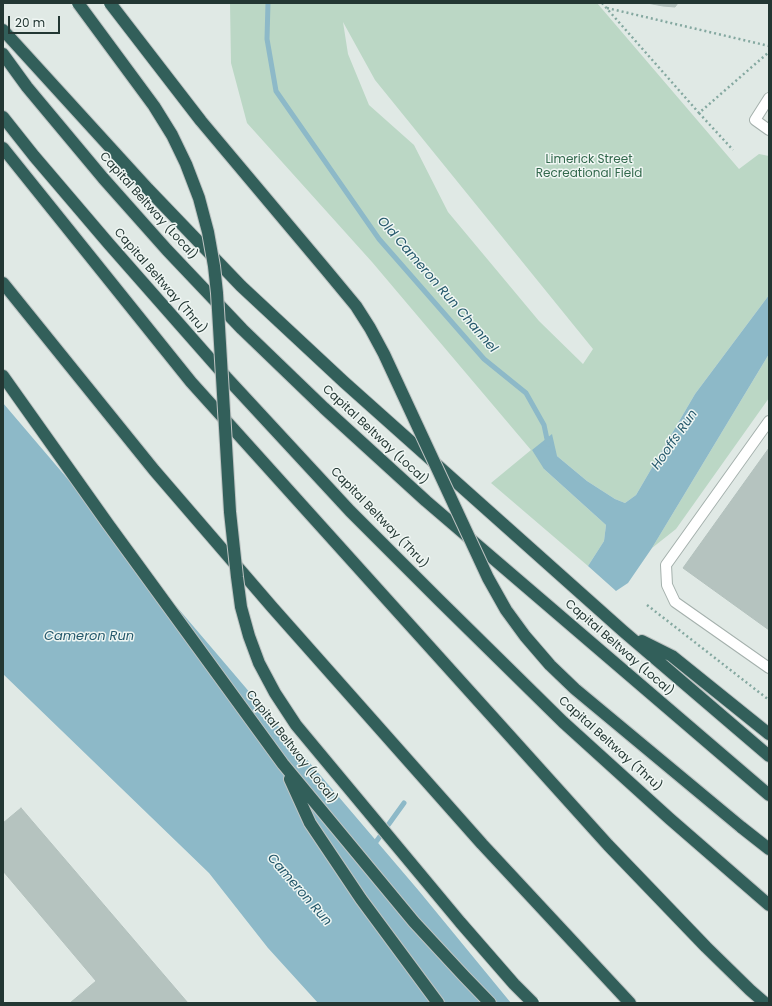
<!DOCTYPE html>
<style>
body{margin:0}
#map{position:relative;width:772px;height:1006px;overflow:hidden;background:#e0e9e5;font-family:Poppins,sans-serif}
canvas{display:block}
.frame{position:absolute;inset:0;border:4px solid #233733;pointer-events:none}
.scale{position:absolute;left:8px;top:16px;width:52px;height:18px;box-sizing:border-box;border:2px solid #233733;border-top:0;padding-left:5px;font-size:12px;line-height:14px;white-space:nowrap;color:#233733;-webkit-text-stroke:3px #eff6f3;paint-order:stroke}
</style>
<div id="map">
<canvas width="772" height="1006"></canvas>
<div class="frame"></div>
<div class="scale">20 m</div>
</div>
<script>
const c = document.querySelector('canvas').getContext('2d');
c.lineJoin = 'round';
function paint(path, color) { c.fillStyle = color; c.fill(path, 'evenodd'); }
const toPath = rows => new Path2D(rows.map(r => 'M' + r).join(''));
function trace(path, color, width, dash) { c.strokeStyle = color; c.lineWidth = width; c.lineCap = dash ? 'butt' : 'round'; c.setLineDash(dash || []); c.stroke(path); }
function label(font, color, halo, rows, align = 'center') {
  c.font = font + ' Poppins,sans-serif'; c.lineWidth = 3; c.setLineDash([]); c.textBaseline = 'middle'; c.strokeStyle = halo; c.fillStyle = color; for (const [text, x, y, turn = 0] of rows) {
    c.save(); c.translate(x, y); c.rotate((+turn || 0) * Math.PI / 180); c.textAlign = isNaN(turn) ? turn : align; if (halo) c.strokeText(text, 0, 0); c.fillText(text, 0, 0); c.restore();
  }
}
const green = toPath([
 [230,3,597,3,739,169,759,154,769,156,769,295,695,394,636,495,625,503,615,499,587,481,557,456,544,469,606,525,604,541,588,566,491,483,531,450,372,262,247,123,231,63],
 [343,22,375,80,593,349,583,364,539,321,448,212,414,145,369,105,348,54],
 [769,354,769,398,676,529,652,548]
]);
const water = toPath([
 [769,295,769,354,652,548,628,583,616,591,588,566,604,541,606,525,544,469,532,450,552,434,557,456,587,481,615,499,625,503,636,495,695,394],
 [3,403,419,891,511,1003,318,1003,268,948,209,873,3,674]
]);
const stream = toPath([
 [268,3,267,39,276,91,379,239,484,359,526,393,544,425,548,444],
 [373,846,404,803]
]);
const building = toPath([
 [647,3,678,3,675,7,663,6,647,3],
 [769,448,769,630,683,568,769,448],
 [21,808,188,1003,70,1003,96,981,3,871,3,823,21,808]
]);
const path = toPath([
 [602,3,699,113,769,52],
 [607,8,769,46],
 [699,113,733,150],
 [647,605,769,700]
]);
const lane = toPath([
 [769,98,755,120,769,130],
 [769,421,666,565,667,585,675,602,769,668]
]);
const highway = toPath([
 [3,30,148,189,241,286,344,382,623,631,769,756],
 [3,54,27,87,103,178,167,250,242,329,324,408,426,501,769,795],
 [3,117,34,156,109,244,226,377,350,511,439,600,563,722,670,819,769,905],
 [3,148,191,382,608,845,706,947,750,990,765,1003],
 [3,283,154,470,272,607,482,844,630,1003],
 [3,376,108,524,283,764,414,922,464,976,490,1003],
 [642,641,672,656,769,734],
 [290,779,310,823,361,899,438,1003],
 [741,827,769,849]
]);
const highwayBridge = toPath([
 [78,3,154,106,172,135,186,164,199,198,208,232,214,266,217,293,230,512,237,577,241,607,249,636,259,663,275,693,296,725,460,922,514,984,533,1003],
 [110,3,201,121,327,271,356,306,370,328,384,354,488,578,506,610,525,636,550,665,575,689,741,827]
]);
const parkNames = [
 ["Limerick Street",589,160],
 ["Recreational Field",589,174]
];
const streetNames = [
 ["Capital Beltway (Local)",148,206,48],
 ["Capital Beltway (Thru)",160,281,49],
 ["Capital Beltway (Local)",375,435,43],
 ["Capital Beltway (Thru)",379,518,46],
 ["Capital Beltway (Local)",619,648,41],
 ["Capital Beltway (Thru)",610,744,42],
 ["Capital Beltway (Local)",291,747,52]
];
const waterNames = [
 ["Old Cameron Run Channel",437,285,49],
 ["Hooffs Run",675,440,-55],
 ["Cameron Run",89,637],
 ["Cameron Run",299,890,49]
];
paint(green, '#bbd7c5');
paint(water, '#8db9c8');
trace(stream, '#8db9c8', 5);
paint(building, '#b5c3bf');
trace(building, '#b3c1bd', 1);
trace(lane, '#a4b0ac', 12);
trace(highway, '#bdc3c2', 14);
trace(path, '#84a8a0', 2.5, [2, 3]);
trace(lane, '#fff', 10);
trace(highway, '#325f5a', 12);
trace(highwayBridge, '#bdc3c2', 14, []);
trace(highwayBridge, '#325f5a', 12);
label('12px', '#32684c', '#eff6f3', parkNames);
label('12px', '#233733', '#eff6f3', streetNames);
label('italic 13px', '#24586b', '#eff6f3', waterNames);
</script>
